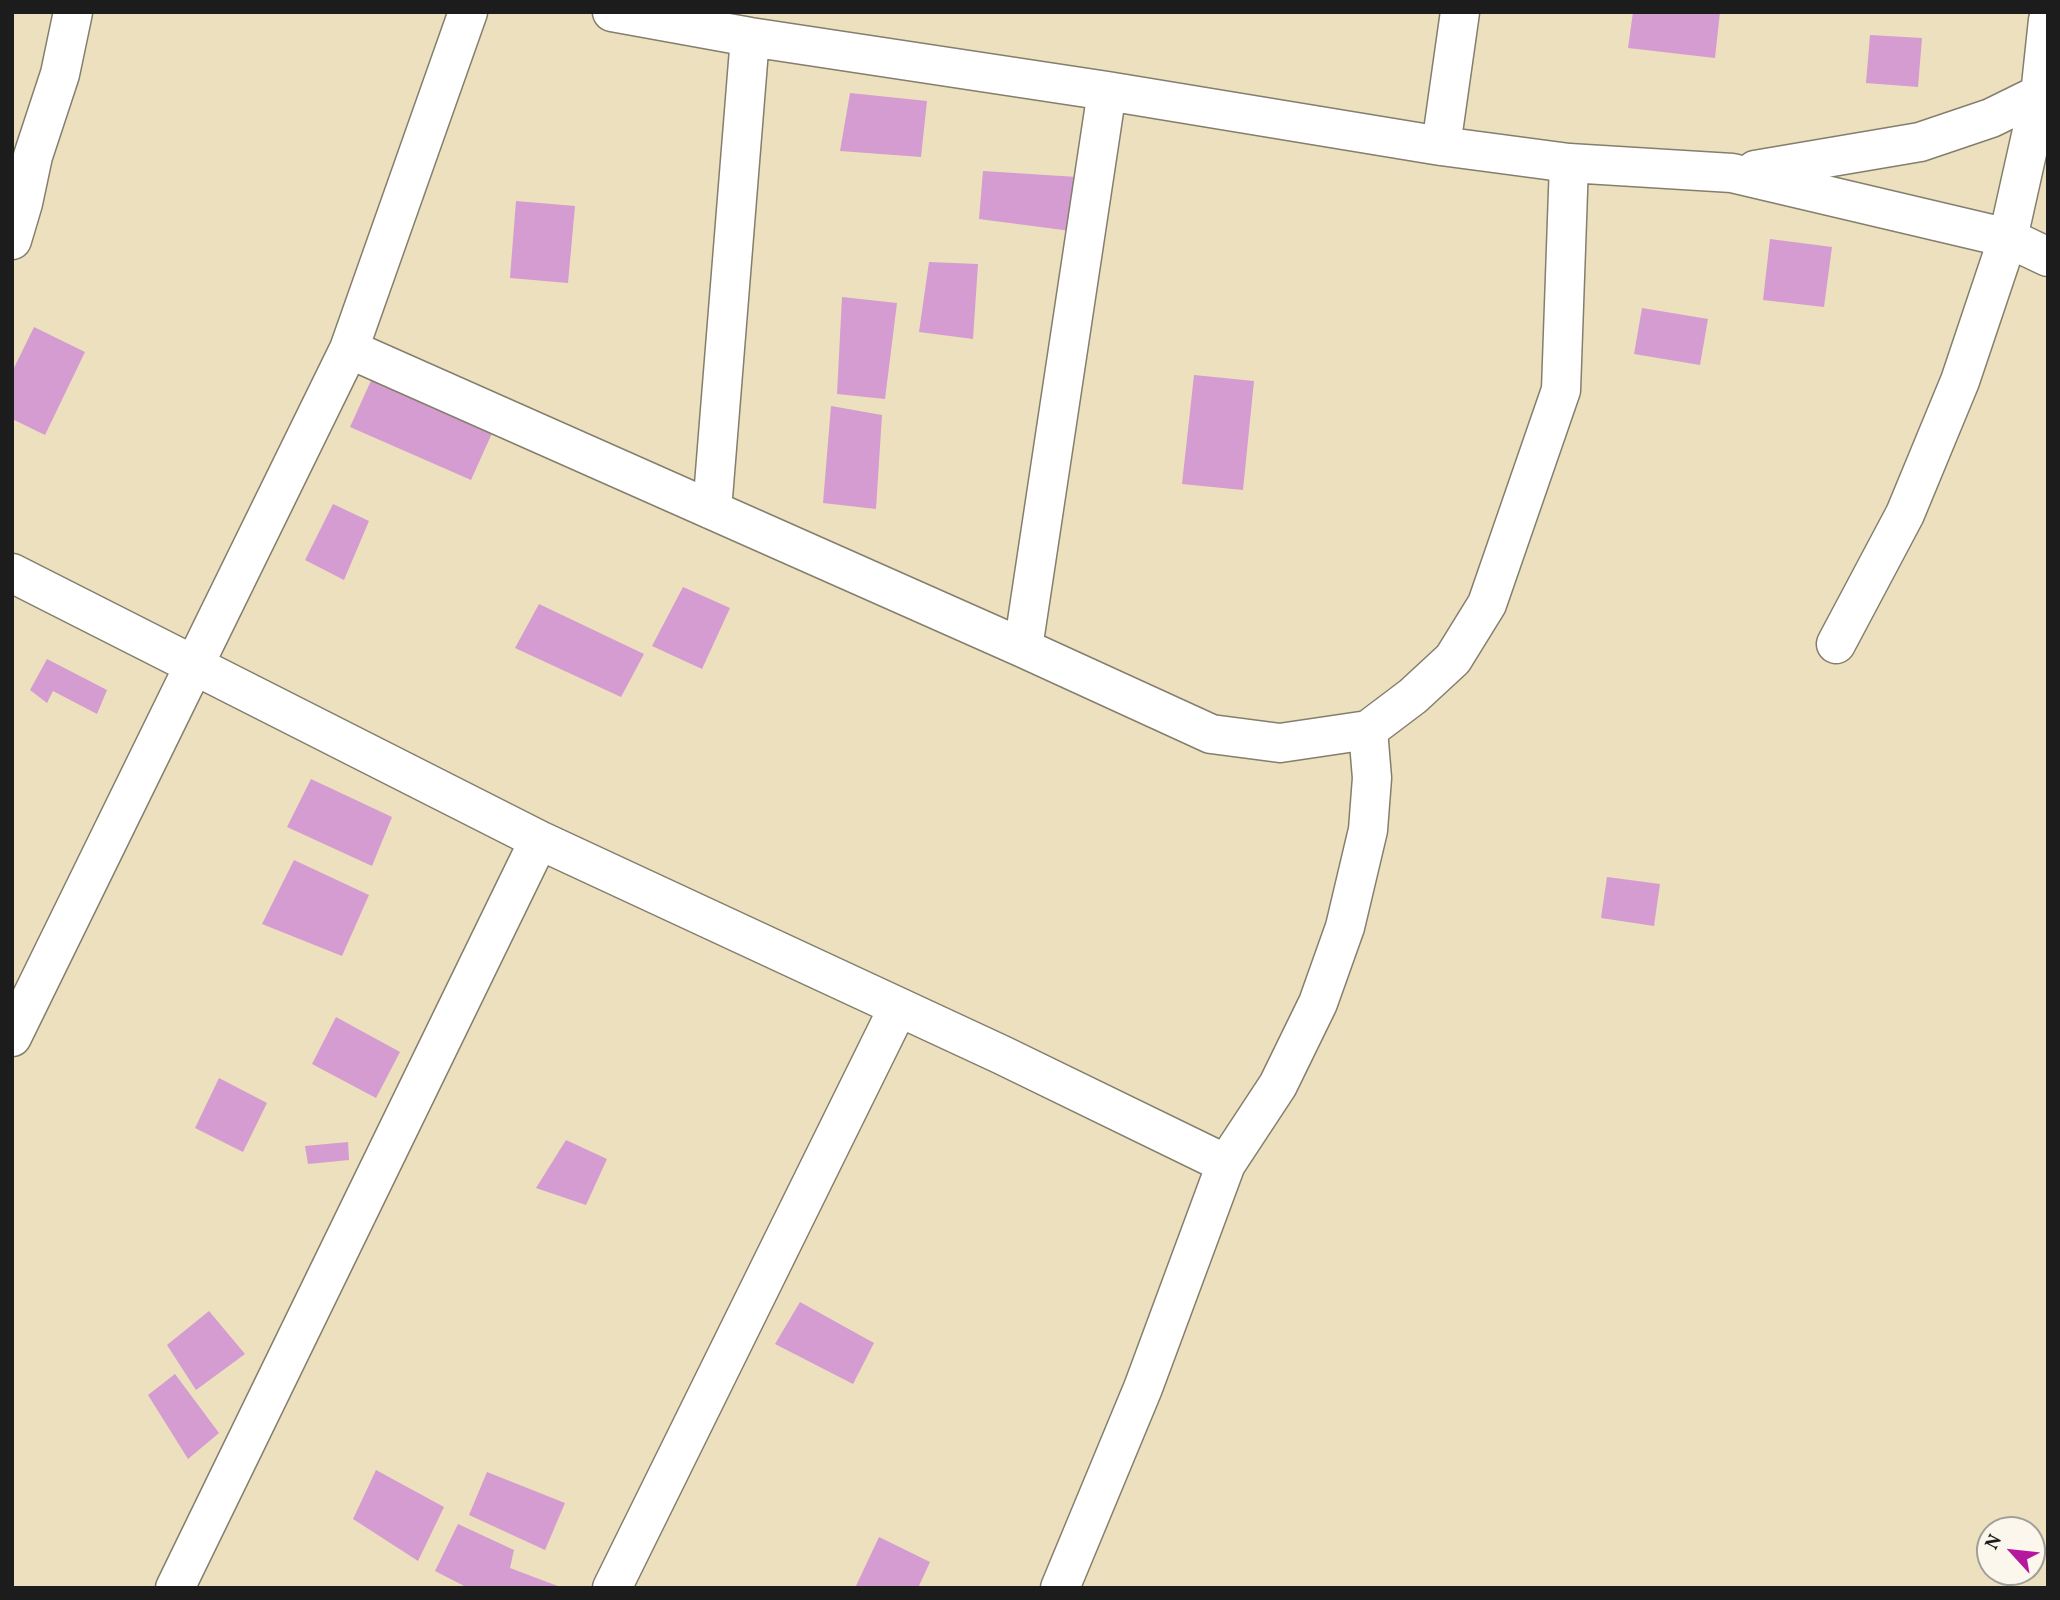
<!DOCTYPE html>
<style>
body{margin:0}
#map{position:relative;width:2060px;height:1600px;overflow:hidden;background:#ece0be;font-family:Vollkorn,serif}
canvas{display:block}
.frame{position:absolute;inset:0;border:14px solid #1c1c1c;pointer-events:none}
.north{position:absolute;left:1976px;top:1516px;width:70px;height:70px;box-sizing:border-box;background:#fbf7ec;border:2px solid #a29f99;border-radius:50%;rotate:297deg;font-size:19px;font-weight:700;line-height:28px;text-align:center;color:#1c1c1c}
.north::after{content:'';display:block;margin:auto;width:24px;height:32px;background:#b5179e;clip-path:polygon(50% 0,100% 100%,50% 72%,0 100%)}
</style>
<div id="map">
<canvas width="2060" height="1600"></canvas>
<div class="frame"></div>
<div class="north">N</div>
</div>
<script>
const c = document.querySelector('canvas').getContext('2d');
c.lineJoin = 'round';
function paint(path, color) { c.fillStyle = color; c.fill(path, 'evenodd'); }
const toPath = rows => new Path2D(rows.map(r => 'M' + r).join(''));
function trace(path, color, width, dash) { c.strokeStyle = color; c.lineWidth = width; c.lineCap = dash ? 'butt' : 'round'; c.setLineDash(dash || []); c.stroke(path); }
const building = toPath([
 [1633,12,1720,12,1715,58,1628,48],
 [1870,35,1922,38,1918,87,1866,83],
 [850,93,927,101,921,157,840,151],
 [983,171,1077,177,1071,231,979,219],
 [516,201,575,206,568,283,510,278],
 [1770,239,1832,247,1824,307,1763,300],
 [929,262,978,264,973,339,919,332],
 [842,297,897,303,885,399,837,394],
 [1642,308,1708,319,1700,365,1634,354],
 [34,327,85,352,45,435,12,419,12,372],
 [374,374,493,431,471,480,350,427],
 [1194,375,1254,381,1243,490,1182,484],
 [831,406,882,415,876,509,823,503],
 [333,504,369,521,344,580,305,560],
 [683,587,730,608,702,669,652,646],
 [539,604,644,654,621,697,515,648],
 [47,659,107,690,97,714,53,691,47,703,30,690],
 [311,779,392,817,372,866,287,827],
 [294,860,369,895,342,956,262,924],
 [1607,877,1660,884,1654,926,1601,918],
 [336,1017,400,1052,376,1098,312,1064],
 [219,1078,267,1103,243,1152,195,1128],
 [566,1140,607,1159,586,1205,536,1188],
 [348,1142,349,1160,308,1164,305,1146],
 [800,1302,874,1343,853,1384,775,1344],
 [209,1311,245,1354,196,1390,167,1345],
 [175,1374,219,1433,188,1459,148,1395],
 [376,1470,444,1507,418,1561,353,1519],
 [487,1472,565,1503,545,1550,469,1515],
 [458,1524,514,1550,510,1568,563,1588,468,1588,435,1571],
 [879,1537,930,1562,918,1588,855,1588]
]);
const minor = toPath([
 [612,12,750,37,1107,91,1441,146,1569,163,1732,173,2008,238,2048,257],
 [1441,146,1460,12],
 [1755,170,1920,142,1991,118,2048,90],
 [12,240,23,203,33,156,60,74,73,12],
 [349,349,1023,648,1211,734,1280,743,1368,730,1413,696,1453,659,1487,604,1561,390,1569,163],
 [712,510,750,37],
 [12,573,539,840,1002,1055,1226,1164],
 [1836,644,1905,514,1960,381,2008,238,2040,95,2048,20],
 [1023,648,1107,91],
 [12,1037,349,349,468,12],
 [175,1588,539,840],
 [612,1588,898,1008],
 [1060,1588,1143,1388,1226,1164,1278,1085,1318,1003,1345,927,1368,830,1372,778,1368,730]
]);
paint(building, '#d49cd1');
trace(minor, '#847e6d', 41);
trace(minor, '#fff', 38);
</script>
